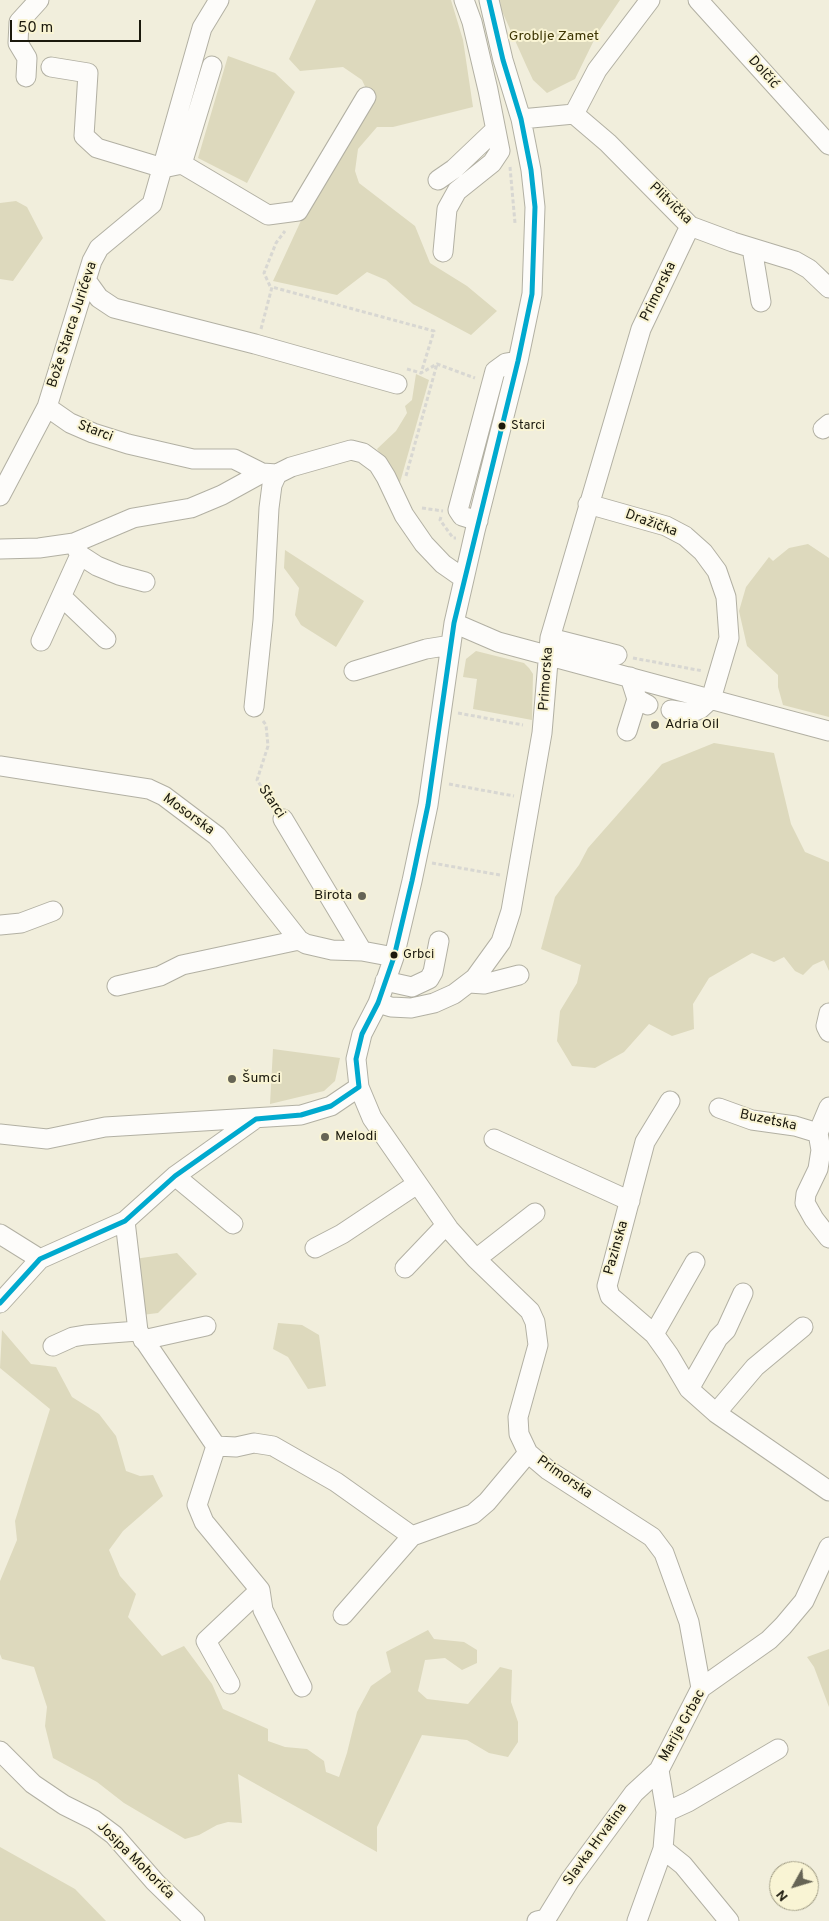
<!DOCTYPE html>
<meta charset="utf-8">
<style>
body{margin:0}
#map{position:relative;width:829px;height:1921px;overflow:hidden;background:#f1eedc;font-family:Overpass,sans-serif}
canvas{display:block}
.north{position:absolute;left:769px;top:1861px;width:50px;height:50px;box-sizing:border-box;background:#f9f4d4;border:1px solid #a09c84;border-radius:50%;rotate:231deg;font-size:14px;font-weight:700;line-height:20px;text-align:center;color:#1b190d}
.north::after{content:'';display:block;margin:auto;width:18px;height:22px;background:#666455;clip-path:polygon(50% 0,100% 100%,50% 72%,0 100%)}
.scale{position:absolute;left:10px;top:20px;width:131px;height:22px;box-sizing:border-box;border:2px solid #1b190d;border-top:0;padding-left:6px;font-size:15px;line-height:18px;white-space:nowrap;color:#1b190d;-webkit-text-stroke:4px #f9f4d4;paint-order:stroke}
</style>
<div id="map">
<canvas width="829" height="1921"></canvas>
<div class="north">N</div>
<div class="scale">50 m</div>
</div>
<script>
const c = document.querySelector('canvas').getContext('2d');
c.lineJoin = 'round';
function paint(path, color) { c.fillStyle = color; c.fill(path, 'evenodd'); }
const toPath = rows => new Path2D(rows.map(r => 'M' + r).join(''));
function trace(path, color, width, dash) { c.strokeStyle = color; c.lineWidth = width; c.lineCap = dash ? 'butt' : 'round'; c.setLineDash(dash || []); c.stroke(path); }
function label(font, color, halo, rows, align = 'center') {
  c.font = font + ' Overpass,sans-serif'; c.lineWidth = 4; c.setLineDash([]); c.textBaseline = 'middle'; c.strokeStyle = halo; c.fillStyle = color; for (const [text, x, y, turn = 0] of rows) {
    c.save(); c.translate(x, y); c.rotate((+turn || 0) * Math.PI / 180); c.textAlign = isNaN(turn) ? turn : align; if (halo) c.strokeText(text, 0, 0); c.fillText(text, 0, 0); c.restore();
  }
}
const green = toPath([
 [316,0,451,0,463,40,473,107,393,127,377,127,358,149,355,171,359,183,415,226,430,263,467,286,497,311,471,335,413,304,386,280,367,272,337,295,273,281,305,212,369,95,362,80,343,67,300,71,289,59],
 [500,0,620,0,597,34,575,79,547,93,533,80,526,65,501,9],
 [228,56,275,73,295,92,247,183,198,158],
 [16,201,27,207,43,238,13,281,0,279,0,203],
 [416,374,429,380,399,486,393,471,377,449,396,431,407,413,405,406,412,400],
 [808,544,829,558,829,717,783,705,778,687,778,675,747,646,739,611,746,587,769,557,773,561,789,548],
 [285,550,364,601,336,647,301,625,295,615,299,588,284,568],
 [476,651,524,663,529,668,533,674,532,720,473,709,477,679,463,677,466,659],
 [714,743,774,753,791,824,805,852,829,862,829,971,824,960,813,965,803,975,795,971,784,957,774,962,752,953,709,978,693,1004,694,1029,672,1036,649,1024,624,1052,595,1068,572,1066,557,1041,560,1011,577,983,581,965,541,949,555,897,579,865,588,848,662,764],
 [273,1049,340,1058,335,1081,324,1091,270,1104],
 [177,1253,197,1274,158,1313,142,1315,134,1259],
 [278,1323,302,1325,319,1335,326,1386,308,1389,288,1357,273,1349],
 [2,1330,31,1364,56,1367,72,1397,99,1414,116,1436,126,1471,140,1476,153,1475,163,1496,123,1531,109,1550,120,1576,136,1594,128,1617,162,1656,184,1646,212,1684,223,1709,268,1729,268,1741,285,1747,307,1749,324,1761,326,1772,339,1777,347,1753,357,1712,371,1686,391,1672,386,1652,428,1630,434,1639,464,1642,477,1650,477,1663,462,1670,445,1658,425,1660,418,1691,427,1699,468,1704,500,1667,512,1670,511,1702,518,1722,518,1742,508,1757,489,1753,467,1740,422,1735,377,1827,377,1852,238,1774,242,1823,228,1822,217,1825,199,1835,185,1839,124,1803,97,1782,53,1758,45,1726,47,1707,34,1667,2,1659,0,1654,0,1581,17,1540,15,1521,50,1409,0,1368],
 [829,1649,829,1707,814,1667,807,1657],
 [0,1847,75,1889,106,1921,0,1921]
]);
const path = toPath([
 [510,167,515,223],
 [270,286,264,273,276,243,285,231],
 [261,329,272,287,434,331,421,373],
 [407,369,421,373,437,364,475,378],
 [406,476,437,364],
 [422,508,443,511],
 [441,517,440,520,453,538,456,538],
 [633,658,703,671],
 [458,713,523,725],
 [263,721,266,725,268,746,257,780,273,804],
 [449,784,514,796],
 [432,863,500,875]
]);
const minor = toPath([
 [489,0,503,60,521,119,531,170,535,207,532,294,518,361,475,531,454,623,428,805,412,881,394,957,378,1003,362,1034,356,1059,359,1087,372,1118,449,1229,476,1259,530,1311,535,1322,538,1345,518,1417,519,1434,528,1453,548,1470,652,1537,664,1553,689,1622,701,1688],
 [698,0,829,145],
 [51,67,88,73,84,136,97,148,163,168,182,164,268,215,298,211,366,97],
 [26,77,27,58,18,43,19,22,39,0],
 [574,114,597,70,650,0],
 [521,119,574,114,608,143,690,226,733,242,795,261,809,269,829,288],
 [182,164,212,66],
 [438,180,454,169,495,130],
 [752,248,761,302],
 [443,252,447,209,457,191,492,163,500,151,488,90,472,22,464,0],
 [86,280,99,298,114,308,255,344,397,384],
 [47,407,70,423,93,433,128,444,193,459,234,459,262,473],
 [823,429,829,424],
 [0,496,47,407,92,261,99,248,152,204,202,28,219,0],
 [588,504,666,526,685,536,703,552,717,571,726,597,729,638,711,699,700,709,690,713,671,710],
 [478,521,462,516,458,510,495,371,506,363,518,361],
 [74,544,80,555,97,566,119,575,145,582],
 [0,549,39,548,74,543,133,518,191,508,222,495,262,473,277,474],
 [62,597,106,639],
 [454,623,498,642,829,731],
 [550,638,617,655],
 [41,641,80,555],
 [354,671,426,649,451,645],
 [630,677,637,699,648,705],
 [254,707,263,620,269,508,272,485,277,474,291,467,351,450,363,453,378,464,386,477,404,515,424,544,443,564,463,578],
 [627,731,637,699],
 [0,766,149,789,164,796,217,836,299,940,306,944,332,950,362,951,394,957],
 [283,819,362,951],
 [0,925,21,923,53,911],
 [385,981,412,987,429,979,433,972,439,941],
 [469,983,484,984,519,975],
 [117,986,160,976,182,965,299,940],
 [378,1003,391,1007,411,1008,434,1003,454,994,475,978,501,942,511,911,542,733,550,638,641,329,690,226],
 [829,1013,826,1026,829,1032],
 [670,1101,645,1142,607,1286,610,1296,654,1334,669,1355,689,1389,716,1413,829,1491],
 [829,1107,818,1133,821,1150,818,1169,806,1194,805,1203,814,1219,829,1238],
 [719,1108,752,1120,795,1126,818,1133],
 [0,1134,47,1139,105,1127,301,1115,331,1106,359,1087],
 [494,1139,630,1201],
 [175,1176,233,1224],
 [125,1221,138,1331,216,1446,236,1447,254,1443,273,1446,336,1482,412,1536,473,1514,487,1502,528,1453],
 [0,1234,40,1259],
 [315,1248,342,1234,417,1184],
 [476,1259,535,1213],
 [405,1268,446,1225],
 [0,1303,40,1259,125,1221,175,1176,255,1119],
 [654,1334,695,1262],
 [143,1340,206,1326],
 [53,1346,73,1337,85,1335,138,1331],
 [689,1389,718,1338,726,1330,743,1293],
 [716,1413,755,1367,803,1327],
 [216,1446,197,1505,204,1522,260,1590,263,1610,302,1687],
 [343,1615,412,1536],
 [230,1684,206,1641,260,1590],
 [0,1751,33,1784,64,1805,94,1820,114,1835,155,1882,195,1921],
 [666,1812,688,1802,778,1749],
 [663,1849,683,1865,729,1921],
 [537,1921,546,1919,570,1880,634,1793,659,1770],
 [637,1921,663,1849,666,1812,659,1770,701,1688,769,1640,783,1626,804,1601,829,1547]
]);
const bus1 = toPath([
 [0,1303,40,1259,125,1221,175,1176,256,1119,301,1115,331,1106,359,1087,356,1059,362,1034,378,1003,394,957,412,881,428,805,454,623,518,361,532,294,535,207,531,170,521,119,503,60,489,0]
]);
const markers = [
 [502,426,4.5,"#1b190d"],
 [655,725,5,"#666455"],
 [362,896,5,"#666455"],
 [394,955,4.5,"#1b190d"],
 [232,1079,5,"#666455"],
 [325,1137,5,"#666455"]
];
const busNames = [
 ["Starci",511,426],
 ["Grbci",403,955]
];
const parkNames = [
 ["Groblje Zamet",554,37]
];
const streetNames = [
 ["Dolčić",763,73,48],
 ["Plitvička",670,204,44],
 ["Primorska",659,292,-64],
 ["Bože Starca Jurićeva",73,325,-72],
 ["Starci",95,432,21],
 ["Dražička",651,524,20],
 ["Primorska",547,679,-86],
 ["Starci",271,802,56],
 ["Mosorska",188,815,36],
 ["Buzetska",768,1121,12],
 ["Pazinska",617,1248,-74],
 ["Primorska",564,1478,35],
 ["Marije Grbac",683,1726,-61],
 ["Slavka Hrvatina",596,1845,-54],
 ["Josipa Mohorića",135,1861,45]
];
const poiNames = [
 ["Adria Oil",665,725],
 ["Birota",352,896,"right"],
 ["Šumci",242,1079],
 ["Melodi",335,1137]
];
paint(green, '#ddd9bd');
trace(minor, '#b2b0a3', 21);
trace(path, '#d8d7d2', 3, [4, 2.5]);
trace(minor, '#fdfcfa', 19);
trace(bus1, '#00a9ce', 5);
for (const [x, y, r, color] of markers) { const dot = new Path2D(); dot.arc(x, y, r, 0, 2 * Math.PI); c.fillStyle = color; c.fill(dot); trace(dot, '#f9f4d4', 2); }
label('13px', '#1b190d', '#f9f4d4', busNames, 'left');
label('14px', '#3d3502', '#f9f4d4', parkNames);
label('14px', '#1b190d', '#f9f4d4', streetNames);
label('14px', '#1b190d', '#f9f4d4', poiNames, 'left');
</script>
